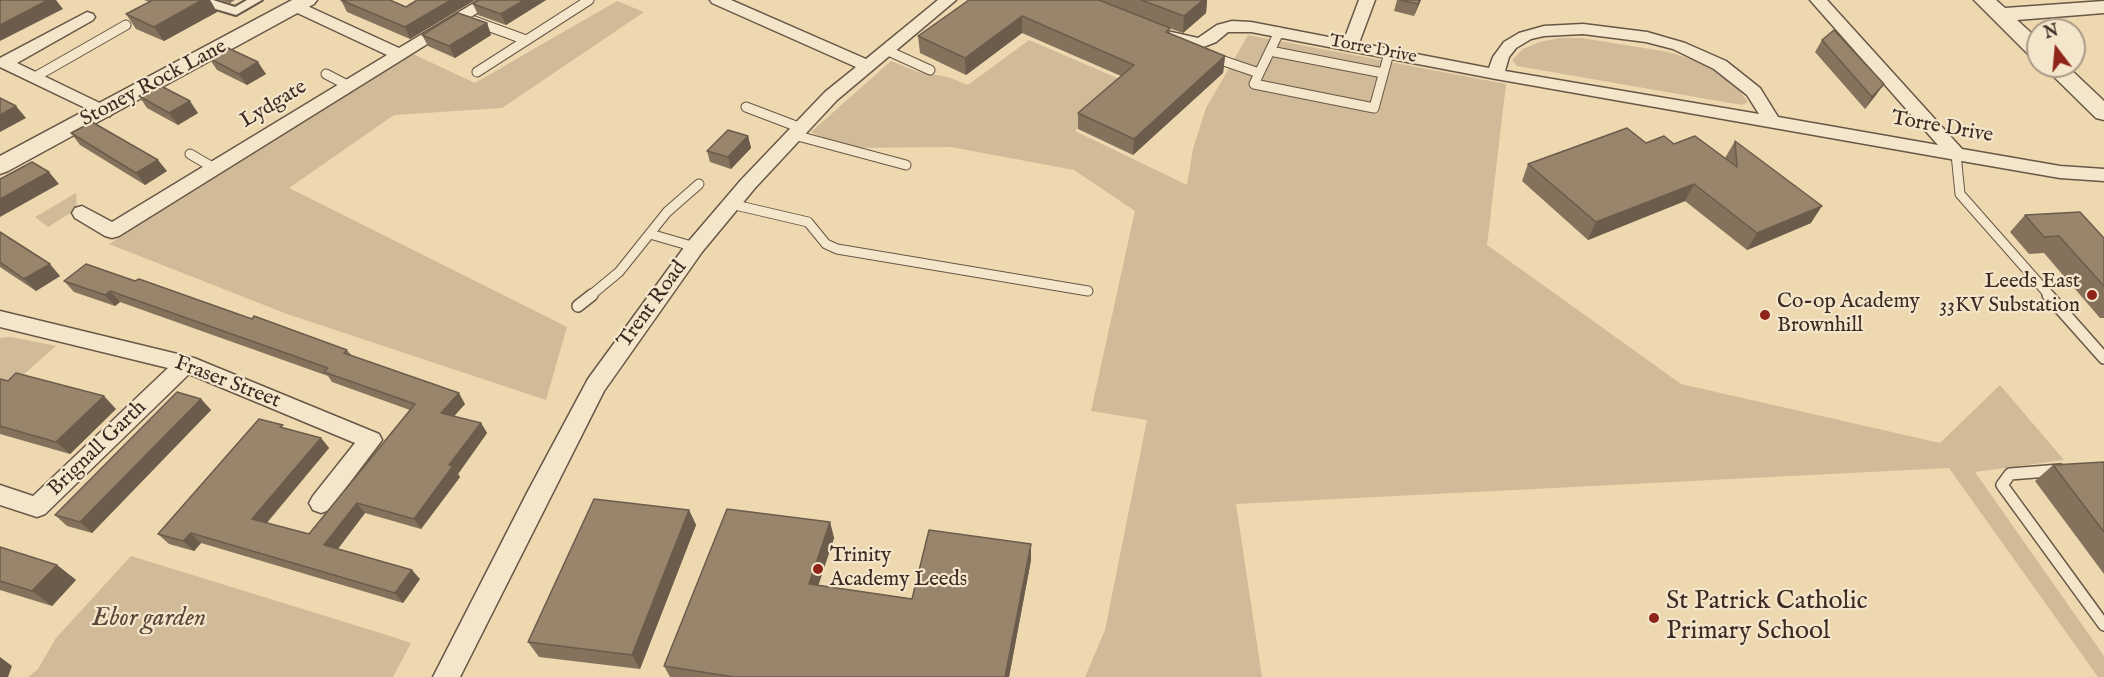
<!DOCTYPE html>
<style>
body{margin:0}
#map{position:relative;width:2104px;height:677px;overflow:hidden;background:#eed8af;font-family:"IM FELL English",serif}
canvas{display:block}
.north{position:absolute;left:2026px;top:18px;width:60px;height:60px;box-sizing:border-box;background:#f4e6cb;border:2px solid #aa9b88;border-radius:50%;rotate:344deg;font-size:16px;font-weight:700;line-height:24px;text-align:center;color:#3c2a23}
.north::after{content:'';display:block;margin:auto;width:21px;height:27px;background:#8f2418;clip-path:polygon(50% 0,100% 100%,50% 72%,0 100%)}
</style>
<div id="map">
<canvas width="2104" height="677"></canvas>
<div class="north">N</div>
</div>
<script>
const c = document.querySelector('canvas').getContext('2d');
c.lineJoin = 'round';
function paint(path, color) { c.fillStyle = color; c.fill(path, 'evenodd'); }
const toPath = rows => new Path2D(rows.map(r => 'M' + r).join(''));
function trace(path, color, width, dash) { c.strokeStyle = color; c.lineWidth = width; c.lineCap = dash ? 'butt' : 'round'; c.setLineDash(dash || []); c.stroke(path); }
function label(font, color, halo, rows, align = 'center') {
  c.font = font + ' "IM FELL English",serif'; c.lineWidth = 4.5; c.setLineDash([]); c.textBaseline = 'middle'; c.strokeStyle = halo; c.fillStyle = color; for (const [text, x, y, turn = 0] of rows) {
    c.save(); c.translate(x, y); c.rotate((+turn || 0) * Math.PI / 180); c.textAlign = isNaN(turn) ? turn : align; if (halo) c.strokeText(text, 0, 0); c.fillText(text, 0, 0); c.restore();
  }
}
const green = toPath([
 [617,1,644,12,502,108,394,115,289,188,567,327,546,400,287,314,109,244,413,54,475,83],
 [1248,35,1506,84,1487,245,1681,384,1940,443,2000,385,2064,460,1975,472,2104,656,2104,677,2098,677,1949,468,1236,504,1262,677,1085,677,1105,630,1147,420,1091,411,1135,211,1074,170,951,147,843,148,811,132,891,61,918,72,948,77,968,85,1029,40,1129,83,1075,131,1187,185,1193,149,1206,108],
 [1560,38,1582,38,1668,52,1694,60,1717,71,1736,86,1748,102,1742,105,1517,66,1512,60,1523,49,1540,42],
 [76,193,77,209,48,227,35,217],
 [11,337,56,346,0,395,0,338],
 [131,556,390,636,411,643,393,677,28,677,38,669,56,638]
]);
const serviceFar1 = toPath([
 [474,21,526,40],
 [1279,32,1254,84,1374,108,1389,53],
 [886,50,930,70],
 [1270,51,1383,73],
 [1212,57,1259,73],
 [477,72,589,0],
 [326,74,349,86],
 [35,77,126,25],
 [746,107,801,128],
 [794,135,906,165],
 [190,154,214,168],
 [1956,154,1960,194,2050,296],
 [731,204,808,222,826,244,837,249,1088,291],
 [650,234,695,247],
 [590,296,619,272,667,212,699,184]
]);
const service = toPath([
 [2048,295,2104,358],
 [578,306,592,295],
 [2060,470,2010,474,2002,485,2104,625]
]);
const pedestrian = toPath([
 [198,0,213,0,235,7,247,0,262,0,236,15,199,4,198,0]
]);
const minor = toPath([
 [479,0,498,0,119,236,112,238,105,236,75,218,72,213,75,208,82,206,112,222,387,55,291,10,289,7,291,4,303,4,399,48,479,0],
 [710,0,731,0,866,59,938,0,956,0,837,100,755,188,702,252,604,391,460,677,433,677,527,493,588,379,688,242,741,180,825,92,856,67,712,3,710,0],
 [1359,0,1375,0,1359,43,1489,68,1493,57,1504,42,1519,33,1544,26,1583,24,1647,32,1685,43,1726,61,1760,88,1778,117,1938,145,1810,0,1827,0,1962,149,2060,166,2104,169,2104,181,2060,178,1956,160,1496,79,1251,32,1228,32,1216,42,1201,48,1184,46,1161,39,1159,36,1167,31,1198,38,1217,25,1232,21,1251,22,1344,40,1359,0],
 [1583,34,1646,42,1673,49,1714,69,1747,95,1759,114,1505,71,1509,57,1516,48,1531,39,1544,36,1583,34],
 [87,12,93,14,95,17,93,20,17,63,110,108,113,112,110,116,104,117,0,67,0,58,87,12],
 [0,311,194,358,379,434,382,440,329,510,321,513,313,510,309,503,313,496,355,443,189,374,45,514,37,517,0,505,0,485,33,496,168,368,0,327,0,311]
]);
const tertiary = toPath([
 [292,0,317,0,314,4,8,171,0,174,0,156,292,0],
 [1974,0,1996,0,2005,8,2104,1,2104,13,2017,20,2038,39,2038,57,2030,56,1974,0],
 [2043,66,2067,66,2104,101,2104,120,2096,118,2043,66]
]);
const wall = toPath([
 [144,0,210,0,217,12,164,41,136,29,126,14,149,2],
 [220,0,235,0,230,3],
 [341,0,406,7,417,0,475,0,410,39,347,12],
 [546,0,506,25,478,15,473,4],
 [969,0,1207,0,1206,13,1183,33,1166,27,1170,28,1170,33,1225,56,1223,73,1133,155,1078,129,1078,113,1121,76,1022,33,966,75,920,53,918,36],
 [1397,0,1421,0,1414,16,1394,11],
 [487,23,491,35,455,58,428,46,422,35],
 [1822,40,1884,84,1865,109,1815,52],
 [209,58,266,74,247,85,217,70],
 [139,96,198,113,178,125,147,108],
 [71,133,167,171,145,185,80,145],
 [748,136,751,148,731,169,710,162,707,151],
 [1735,141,1811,223,1747,250,1685,201,1588,240,1522,181,1528,164,1674,144,1725,158],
 [2025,215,2104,238,2104,318,2100,318,2044,253,2029,254,2010,232],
 [0,232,60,276,36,291,0,267],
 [64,281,135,281,347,350,351,355,465,404,454,416,481,423,487,433,458,474,460,477,421,529,365,513,338,549,420,579,403,603,201,543,194,551,169,544,158,534,286,429,321,438,329,448,267,523,309,534,410,410,332,382,328,376,120,302,115,306,74,292],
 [0,379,116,409,70,454,0,434],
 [201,399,211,410,92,533,67,526,55,515],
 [2104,462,2104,574,2035,481,2053,465],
 [689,510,696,525,640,669,539,657,528,642],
 [830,522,834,538,818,585,912,599,1031,544,1031,560,1009,677,670,677,664,666],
 [0,547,57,565,76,580,52,606,0,590]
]);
const shadedWall = toPath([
 [48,0,56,0,63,9,0,41,0,25],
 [202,0,210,0,217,12,164,41,154,27],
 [451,0,475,0,410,39,405,27],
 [524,0,546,0,506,25,501,14],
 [1203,0,1207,0,1206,13,1183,33,1184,16],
 [1419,0,1421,0,1414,16,1418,4],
 [1022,16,1022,33,966,75,965,58],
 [487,23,491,35,455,58,449,46],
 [1225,56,1223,73,1133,155,1134,139],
 [258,62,266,74,247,85,239,74],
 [1884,84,1876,95,1865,109,1872,97],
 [190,101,198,113,178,125,169,113],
 [16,106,26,118,0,132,0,115],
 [748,136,751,148,731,169,728,157],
 [158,160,167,171,145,185,136,173],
 [49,172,59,184,0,217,0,199],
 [1694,184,1685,201,1588,240,1596,222],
 [1822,206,1811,223,1747,250,1757,233],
 [50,264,60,276,36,291,24,279],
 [110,291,120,302,115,306,105,295],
 [459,393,465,404,448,423,441,413],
 [104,396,116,409,70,454,56,442],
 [201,399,211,410,92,533,80,522],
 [481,423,487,433,458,474,460,477,421,529,414,519,449,465],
 [321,438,329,448,261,529,252,519],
 [357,503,365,513,333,555,324,545],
 [689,510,696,525,640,669,632,655],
 [830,522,834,538,814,599,809,584],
 [191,533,201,543,194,551,183,541],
 [1031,544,1031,560,1009,677,1005,677],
 [57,565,76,580,52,606,32,591],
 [412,570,420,579,403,603,395,593],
 [0,657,12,666,8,677,0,677]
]);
const building = toPath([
 [0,0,48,0,0,25,0,0],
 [153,0,202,0,154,27,126,14,153,0],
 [341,0,390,0,406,7,417,0,451,0,405,27,341,0],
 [479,0,524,0,501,14,473,4,479,0],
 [969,0,1099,0,1170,28,1166,32,1225,56,1134,139,1078,113,1134,65,1022,16,965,58,918,36,969,0],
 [1141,0,1203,0,1184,16,1141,0],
 [1400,0,1419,0,1418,4,1400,0],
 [458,13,487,23,449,46,422,35,458,13],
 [1834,30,1884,84,1872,97,1822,40,1834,30],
 [228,48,258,62,239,74,209,58,228,48],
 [159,85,190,101,169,113,139,96,159,85],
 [0,98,16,106,0,115,0,98],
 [92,122,158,160,136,173,71,133,92,122],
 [1627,128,1646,143,1664,136,1674,144,1695,136,1737,167,1735,141,1822,206,1757,233,1694,184,1596,222,1528,164,1627,128],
 [728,130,748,136,728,157,707,151,728,130],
 [32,162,49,172,0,199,0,179,32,162],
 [2080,212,2104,238,2104,286,2059,236,2044,237,2025,215,2080,212],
 [0,232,50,264,24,279,0,262,0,232],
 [86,264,135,281,139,279,252,319,254,316,347,350,344,353,459,393,441,413,481,423,449,465,453,466,414,519,357,503,324,545,412,570,395,593,191,533,183,541,158,534,259,419,283,425,280,427,321,438,252,519,309,534,415,404,324,372,328,368,110,291,105,295,64,281,86,264],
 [16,373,104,396,56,442,0,426,0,379,8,381,16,373],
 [177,392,201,399,80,522,55,515,177,392],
 [2104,462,2104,532,2053,465,2104,462],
 [594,499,689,510,632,655,528,642,594,499],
 [727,509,830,522,809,584,912,599,929,530,1031,544,1005,677,734,677,664,666,727,509],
 [0,547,57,565,32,591,0,581,0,547]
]);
const markers = [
 [2092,295,6,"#8f2418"],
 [1765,315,6,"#8f2418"],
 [818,569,6,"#8f2418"],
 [1654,618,6,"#8f2418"]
];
const farStreetnames = [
 ["Torre Drive",1373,50,11]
];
const streetNames = [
 ["Stoney Rock Lane",154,84,-28],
 ["Lydgate",274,105,-31],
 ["Torre Drive",1942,128,10],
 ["Trent Road",653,305,-54],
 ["Fraser Street",227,383,21],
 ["Brignall Garth",98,449,-44]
];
const poiNames = [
 ["Leeds East",2080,283,"right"],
 ["33KV Substation",2080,307,"right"],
 ["Co-op Academy",1777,303],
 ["Brownhill",1777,327],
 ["Trinity",830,557],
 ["Academy Leeds",830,581]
];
const nearPoinames = [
 ["St Patrick Catholic",1666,603],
 ["Primary School",1666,633]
];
const nearParknames = [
 ["Ebor garden",149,620]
];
paint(green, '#d0ba97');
trace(serviceFar1, '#685646', 11);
trace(service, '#685646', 14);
trace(pedestrian, '#685646', 4);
trace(minor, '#685646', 3);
trace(tertiary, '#685646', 3);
trace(serviceFar1, '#f4e6cb', 9);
trace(service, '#f4e6cb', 11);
paint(pedestrian, '#f4e6cb');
paint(minor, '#f4e6cb');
paint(tertiary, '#f4e6cb');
paint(wall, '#84725d');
paint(shadedWall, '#6b5c4c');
paint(building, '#99846c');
trace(building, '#6b5c4c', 1.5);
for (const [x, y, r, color] of markers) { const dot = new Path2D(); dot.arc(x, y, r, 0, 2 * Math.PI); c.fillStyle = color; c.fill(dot); trace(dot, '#f4e6cb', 2); }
label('18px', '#3c2a23', '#f4e6cb', farStreetnames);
label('21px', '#3c2a23', '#f4e6cb', streetNames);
label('21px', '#3c2a23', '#f4e6cb', poiNames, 'left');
label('26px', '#3c2a23', '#f4e6cb', nearPoinames, 'left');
label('italic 26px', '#5a473a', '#f4e6cb', nearParknames);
</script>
